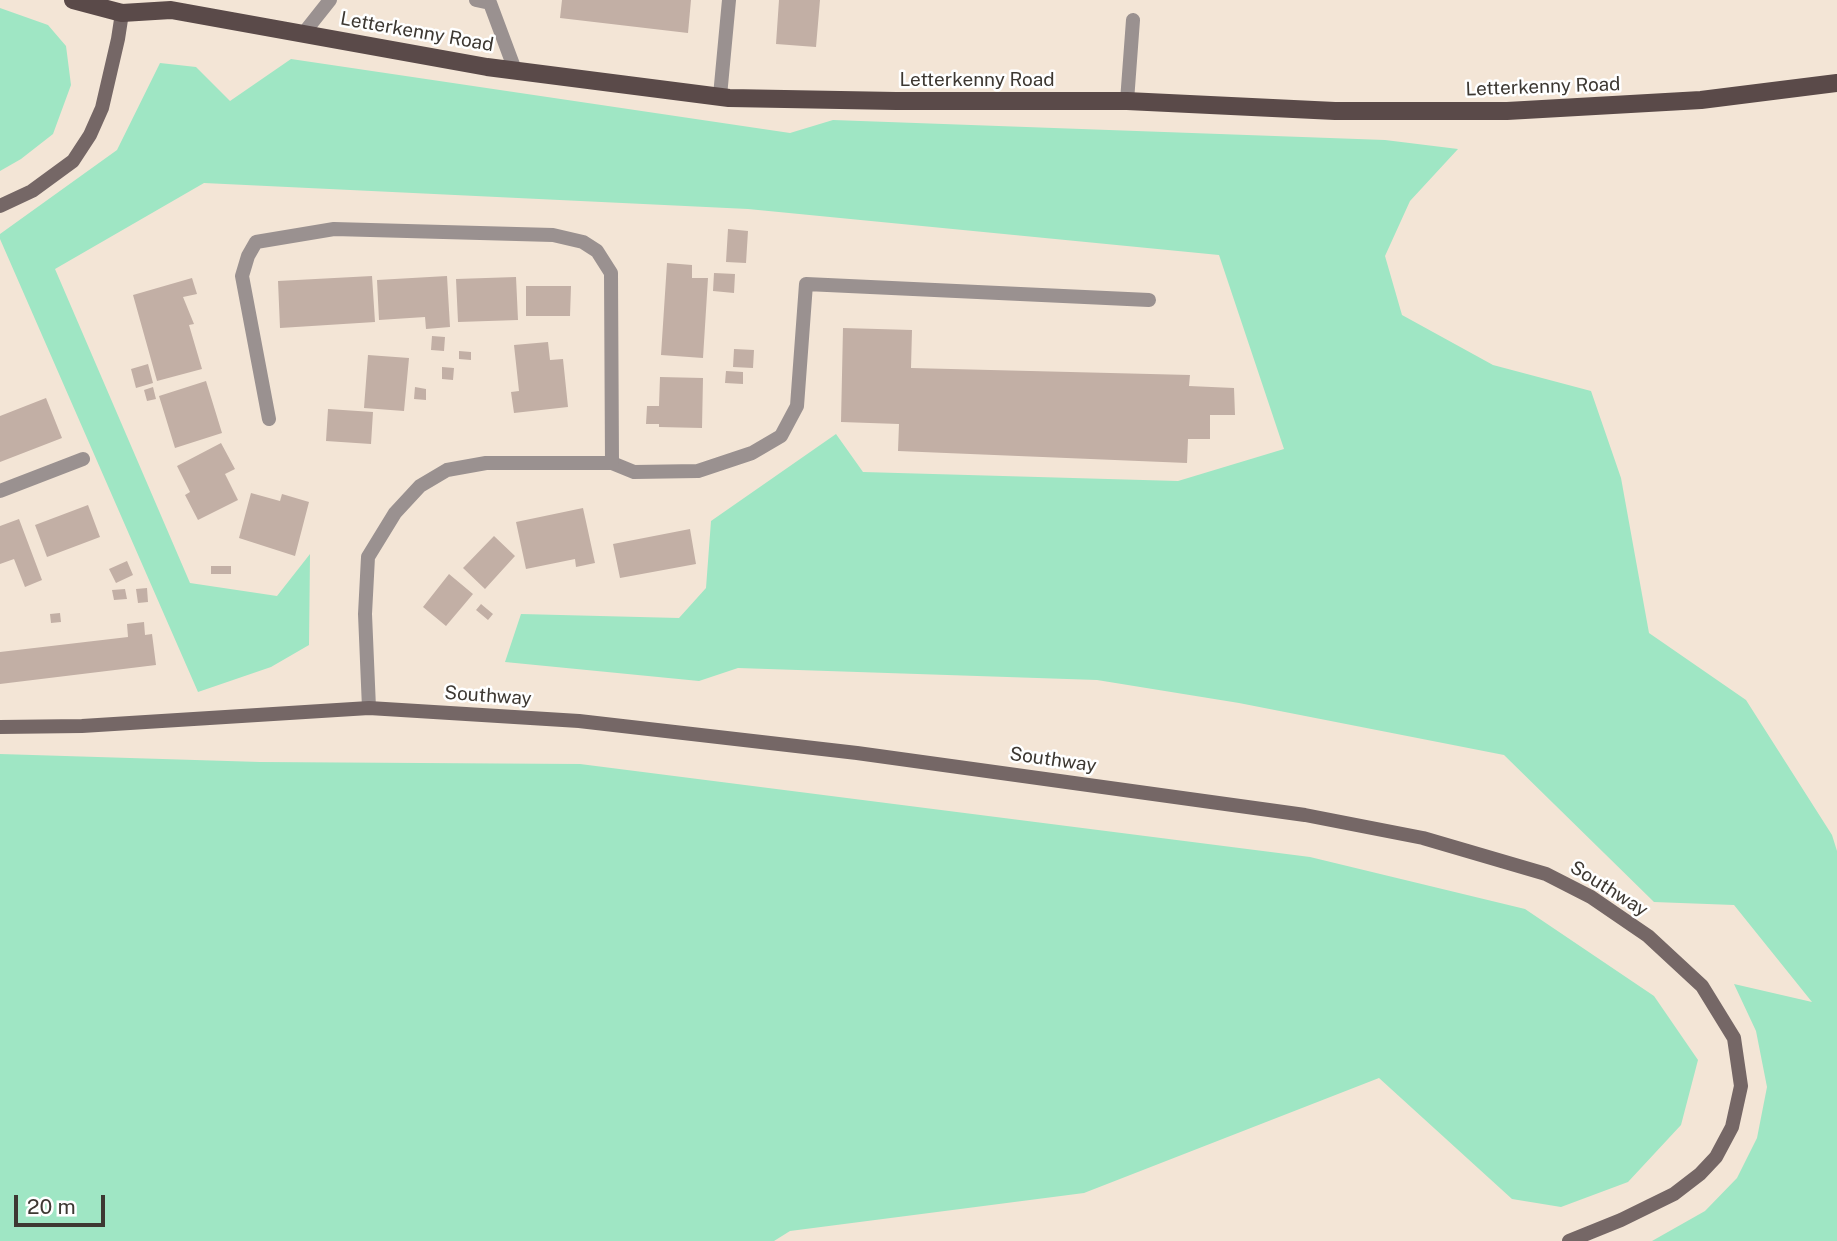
<!DOCTYPE html>
<style>
body{margin:0}
#map{position:relative;width:1837px;height:1241px;overflow:hidden;background:#f3e5d6;font-family:"Public Sans",sans-serif}
canvas{display:block}
.scale{position:absolute;left:14px;top:1195px;width:91px;height:32px;box-sizing:border-box;border:4px solid #3d3832;border-top:0;padding-left:9px;font-size:21px;line-height:24px;white-space:nowrap;color:#3d3832;-webkit-text-stroke:5px #fff;paint-order:stroke}
</style>
<div id="map">
<canvas width="1837" height="1241"></canvas>
<div class="scale">20 m</div>
</div>
<script>
const c = document.querySelector('canvas').getContext('2d');
c.lineJoin = 'round';
function paint(path, color) { c.fillStyle = color; c.fill(path, 'evenodd'); }
const toPath = rows => new Path2D(rows.map(r => 'M' + r).join(''));
function trace(path, color, width, dash) { c.strokeStyle = color; c.lineWidth = width; c.lineCap = dash ? 'butt' : 'round'; c.setLineDash(dash || []); c.stroke(path); }
function label(font, color, halo, rows, align = 'center') {
  c.font = font + ' "Public Sans",sans-serif'; c.lineWidth = 5; c.setLineDash([]); c.textBaseline = 'middle'; c.strokeStyle = halo; c.fillStyle = color; for (const [text, x, y, turn = 0] of rows) {
    c.save(); c.translate(x, y); c.rotate((+turn || 0) * Math.PI / 180); c.textAlign = isNaN(turn) ? turn : align; if (halo) c.strokeText(text, 0, 0); c.fillText(text, 0, 0); c.restore();
  }
}
const green = toPath([
 [0,8,48,25,66,46,71,85,53,134,21,159,0,171],
 [291,59,790,133,833,120,1385,140,1458,149,1410,201,1385,256,1402,315,1493,365,1591,391,1621,478,1649,633,1746,700,1832,835,1837,851,1837,1241,1652,1241,1705,1211,1737,1178,1757,1138,1767,1087,1756,1031,1734,984,1812,1002,1734,905,1654,902,1504,755,1239,703,1097,680,738,668,699,681,505,662,521,614,679,618,706,588,711,521,836,434,863,472,1178,481,1284,449,1219,255,748,209,204,183,55,269,190,583,277,596,310,554,309,645,271,667,198,692,0,239,0,234,117,150,160,63,196,67,230,101],
 [0,754,260,762,580,764,1310,857,1525,909,1654,996,1698,1060,1681,1125,1628,1182,1561,1207,1512,1199,1379,1078,1084,1193,790,1231,774,1241,0,1241]
]);
const building = toPath([
 [562,0,691,0,688,33,560,18],
 [779,0,820,0,816,47,776,44],
 [728,229,748,231,746,263,726,262],
 [667,263,692,265,692,278,708,278,703,358,661,355],
 [714,273,735,274,734,293,713,291],
 [372,276,375,322,280,328,278,281],
 [447,276,450,327,426,329,425,317,379,320,377,280],
 [516,277,518,320,458,322,456,279],
 [192,278,197,294,183,297,194,324,189,325,202,369,157,381,133,295],
 [526,286,571,286,570,316,526,316],
 [843,328,912,330,911,368,1190,375,1189,386,1234,388,1235,415,1210,415,1210,439,1188,439,1187,463,898,451,899,424,841,422],
 [432,336,445,337,444,351,431,350],
 [548,342,550,360,563,359,568,407,514,413,511,392,519,391,514,345],
 [734,349,754,350,753,368,733,367],
 [459,351,471,352,471,360,459,359],
 [368,355,409,358,404,411,364,408],
 [148,364,153,383,136,388,131,369],
 [442,367,454,368,453,380,442,379],
 [726,371,743,372,743,384,725,383],
 [660,377,703,378,702,428,659,427,659,424,646,424,647,406,659,406],
 [206,381,222,433,175,448,159,396],
 [153,387,156,399,147,401,144,390],
 [415,387,426,389,426,400,414,399],
 [46,398,62,438,0,462,0,416],
 [328,409,373,412,371,444,326,441],
 [221,443,235,469,225,474,238,500,198,520,185,495,190,492,177,466],
 [251,493,280,501,282,494,309,502,295,556,239,538],
 [88,505,100,537,47,557,35,525],
 [583,508,595,563,576,567,575,559,526,569,516,522],
 [19,519,42,580,25,587,14,559,0,564,0,526],
 [690,529,696,564,620,578,613,544],
 [494,536,515,556,485,589,463,568],
 [127,561,133,575,116,583,109,569],
 [211,566,231,566,231,574,211,574],
 [449,574,473,594,446,626,423,607],
 [147,588,148,602,138,603,136,589],
 [125,589,127,599,114,600,112,590],
 [481,604,493,614,488,620,476,610],
 [60,613,61,622,51,623,50,614],
 [144,622,145,635,152,634,156,665,0,684,0,652,128,637,127,624]
]);
const lane = toPath([
 [476,0,490,3,515,70],
 [303,34,330,0],
 [1127,101,1133,20],
 [612,463,634,472,698,471,752,453,781,436,797,406,806,284,1149,300],
 [0,491,83,459]
]);
const street = toPath([
 [720,96,729,0],
 [269,419,242,276,248,256,256,242,334,229,553,235,583,242,597,251,611,273,612,463,486,463,447,470,420,486,395,513,368,557,365,614,369,708]
]);
const secondary = toPath([
 [0,206,32,191,73,161,90,135,102,108,118,39,122,13],
 [0,727,82,726,369,708,579,721,857,753,1305,815,1423,838,1546,874,1591,897,1648,936,1702,986,1734,1038,1741,1086,1732,1127,1716,1157,1700,1174,1674,1194,1621,1220,1569,1241]
]);
const primary = toPath([
 [73,0,122,13,171,10,487,67,729,98,896,101,1127,101,1335,111,1507,111,1701,100,1837,83]
]);
const streetNames = [
 ["Letterkenny Road",417,32,10],
 ["Letterkenny Road",977,80],
 ["Letterkenny Road",1543,87,-2],
 ["Southway",488,696,4],
 ["Southway",1053,760,8],
 ["Southway",1609,889,32]
];
paint(green, '#9fe6c4');
paint(building, '#c2afa5');
trace(lane, '#9a9190', 14);
trace(street, '#9a9190', 14);
trace(secondary, '#756766', 14);
trace(primary, '#5a4a49', 18);
label('19px', '#3d3832', '#fff', streetNames);
</script>
